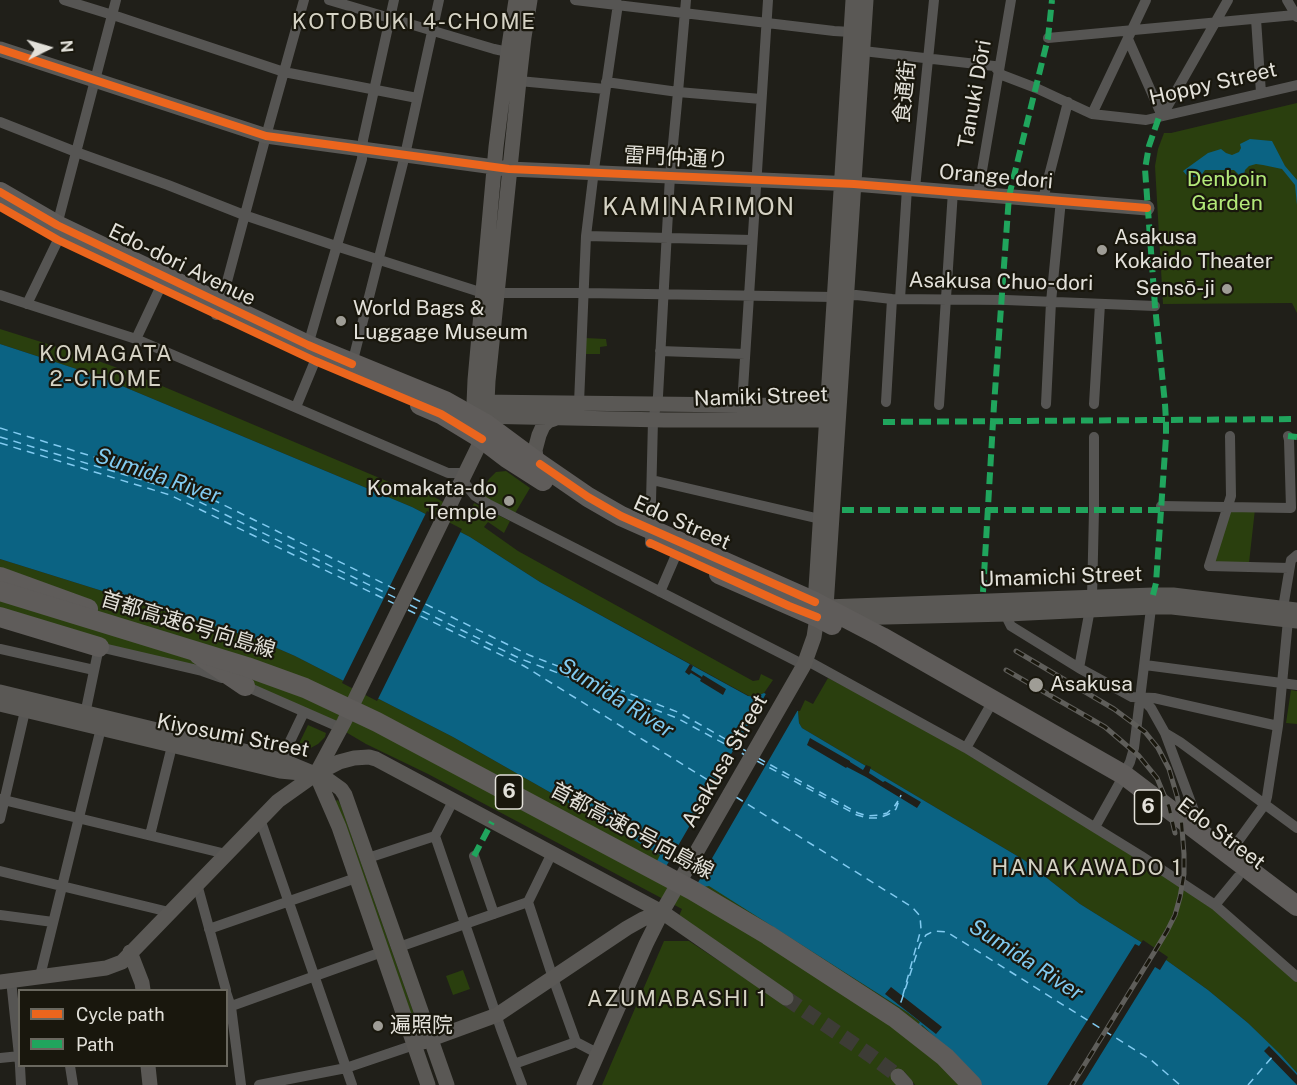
<!DOCTYPE html>
<meta charset="utf-8">
<style>
body{margin:0}
#map{position:relative;width:1297px;height:1085px;overflow:hidden;background:#201f19;font-family:"Public Sans",sans-serif}
canvas{display:block}
.legend{position:absolute;left:18px;top:989px;width:210px;height:78px;box-sizing:border-box;background:#19170d;border:2px solid #6a685f;margin:0;padding:8px 10px;list-style:none;font-size:18px;color:#e3e1da}
.legend li{display:flex;align-items:center;gap:12px;height:30px}
.legend b{width:30px;border:2px solid #6a685f}
.north{position:absolute;left:18px;top:18px;width:60px;height:60px;-webkit-text-stroke:4px #19170d;paint-order:stroke;rotate:85deg;font-size:16px;font-weight:700;line-height:24px;text-align:center;color:#e3e1da}
.north::after{content:'';display:block;margin:auto;width:21px;height:27px;background:#e3e1da;clip-path:polygon(50% 0,100% 100%,50% 72%,0 100%)}
</style>
<div id="map">
<canvas width="1297" height="1085"></canvas>
<ul class="legend">
<li><b style="height:8px;background:#eb651d"></b>Cycle path</li>
<li><b style="height:8px;background:#20a55d"></b>Path</li>
</ul>
<div class="north">N</div>
</div>
<script>
const c = document.querySelector('canvas').getContext('2d');
c.lineJoin = 'round';
function paint(path, color) { c.fillStyle = color; c.fill(path, 'evenodd'); }
const toPath = rows => new Path2D(rows.map(r => 'M' + r).join(''));
function trace(path, color, width, dash) { c.strokeStyle = color; c.lineWidth = width; c.lineCap = dash ? 'butt' : 'round'; c.setLineDash(dash || []); c.stroke(path); }
function label(font, color, halo, rows, align = 'center') {
  c.font = font + ' "Public Sans","Noto Sans JP",sans-serif'; c.lineWidth = 4.5; c.setLineDash([]); c.textBaseline = 'middle'; c.strokeStyle = halo; c.fillStyle = color; for (const [text, x, y, turn = 0] of rows) {
    c.save(); c.translate(x, y); c.rotate((+turn || 0) * Math.PI / 180); c.textAlign = isNaN(turn) ? turn : align; if (halo) c.strokeText(text, 0, 0); c.fillText(text, 0, 0); c.restore();
  }
}
const green = toPath([
 [1297,103,1297,313,1292,303,1163,304,1155,166,1158,149,1164,133,1171,133],
 [0,329,70,351,129,372,422,496,425,492,469,516,474,515,470,512,474,503,510,521,504,533,488,522,484,527,518,551,753,681,759,680,761,674,773,680,764,693,755,697,749,696,540,582,470,537,412,507,98,376,0,344],
 [585,338,606,339,607,346,600,347,600,354,585,354],
 [506,471,530,488,514,515,481,494,489,479,496,472],
 [1229,509,1255,509,1249,563,1212,564],
 [0,559,256,639,295,656,453,737,660,855,657,862,703,887,709,885,907,1012,920,1022,919,1028,922,1025,954,1055,980,1085,915,1085,904,1071,894,1081,897,1085,602,1085,664,941,689,941,751,982,679,916,682,909,428,774,366,744,322,718,264,692,0,621],
 [828,678,914,722,1135,855,1220,914,1297,982,1297,1073,1248,1023,1208,990,1141,942,1080,904,1024,860,802,728,799,723,798,711,800,711,805,700,813,704],
 [1291,690,1297,691,1297,724,1286,723],
 [308,725,326,733,325,737,318,744,307,750,295,752],
 [338,800,341,806,421,1034,418,1034,335,801],
 [463,970,470,989,453,995,446,976]
]);
const water = toPath([
 [1250,139,1272,141,1285,166,1297,180,1297,205,1295,185,1282,169,1263,165,1256,164,1249,166,1245,170,1244,175,1239,175,1234,170,1205,170,1200,177,1188,177,1183,171,1208,153,1221,149,1226,153,1232,155,1239,152,1241,148,1240,144],
 [0,344,98,376,412,507,470,537,540,582,748,696,755,697,764,693,798,711,799,723,802,728,1024,860,1080,904,1141,942,1208,990,1248,1023,1281,1055,1297,1073,1297,1085,980,1085,954,1055,922,1025,919,1028,917,1026,920,1022,907,1012,709,886,703,887,656,863,660,855,453,737,295,656,256,639,0,559]
]);
const pier = toPath([
 [427,511,462,529,377,701,342,683],
 [690,664,693,666,691,670,702,677,703,675,726,689,723,695,700,681,701,679,691,673,689,675,685,672],
 [767,692,799,708,696,886,664,870],
 [810,738,850,761,850,762,863,770,866,765,871,767,869,773,883,782,885,781,921,802,917,808,866,777,847,767,846,768,807,745],
 [1143,940,1168,957,1160,970,1155,967,1082,1085,1047,1085,1135,944,1139,946],
 [891,987,942,1027,936,1034,885,994],
 [1269,1046,1297,1075,1297,1085,1264,1051]
]);
const ferry = toPath([
 [0,428,179,483,401,592],
 [0,437,175,490,398,599],
 [0,443,170,495,395,604],
 [413,598,529,655,680,713,746,751],
 [410,605,521,659,677,718,745,755],
 [408,610,524,666,724,790],
 [758,758,858,813,868,816,879,815,887,813,894,807,898,801],
 [757,761,857,815,868,818,879,818,889,814,896,809,901,795],
 [736,797,912,907,920,916,921,929,901,1002,920,944,926,935,934,931,947,932,1151,1060,1180,1085],
 [1248,1085,1273,1056]
]);
const secondaryTunnel = toPath([
 [786,998,870,1055,898,1076]
]);
const street = toPath([
 [64,0,119,17,284,72,417,98],
 [329,0,494,49,508,52],
 [575,0,834,31,851,32],
 [1287,0,1297,17],
 [1256,19,1261,93],
 [1048,38,1295,15],
 [1128,39,1162,116],
 [863,51,994,66,1002,75,1036,88,1092,114,1146,120,1297,85],
 [519,81,605,89],
 [606,82,678,92,761,99],
 [1092,114,1146,0],
 [1162,116,1228,0],
 [0,122,76,152,168,185,244,215,336,246,483,293],
 [915,188,934,0],
 [978,194,1011,0],
 [1043,199,1068,102],
 [586,236,752,240],
 [497,293,584,293,834,297,856,295,892,299,1006,300,1155,306],
 [0,295,136,339,448,473,465,473],
 [900,299,907,188],
 [27,304,58,240,57,225,116,0],
 [216,315,221,304,266,136,304,0],
 [136,339,160,288],
 [308,345,362,159,363,140,394,0],
 [660,351,745,354],
 [352,364,405,155,439,0],
 [886,402,892,299],
 [579,403,586,236,595,162,618,4],
 [1046,404,1051,302,1061,200],
 [1094,404,1100,304],
 [742,405,768,0],
 [939,405,953,191],
 [296,407,315,361],
 [1230,436,1231,496,1209,566,1289,568],
 [462,480,475,496,490,505,804,665],
 [652,480,820,519],
 [1161,506,1291,508,1289,440,1288,436],
 [650,543,653,420,658,396,670,176,678,92,686,0],
 [660,592,676,555],
 [1092,598,1094,510,1094,437],
 [1008,614,1008,620,1011,626,1079,668,1132,697,1154,698,1278,726],
 [0,649,94,670],
 [806,660,966,748,1141,856,1215,905,1297,977],
 [1145,665,1297,685],
 [1079,668,1090,609],
 [243,685,341,728],
 [1141,698,1151,708,1165,733,1196,816,1189,825],
 [84,719,99,647,202,671,222,678],
 [1165,733,1180,742,1297,828],
 [966,748,993,701],
 [281,760,304,712],
 [0,799,226,854],
 [453,801,435,836,501,1029,522,1085],
 [0,819,25,711],
 [260,819,352,1085],
 [1095,827,1119,784,1130,762,1134,748,1152,600],
 [150,835,172,746],
 [552,853,528,902,553,978,576,1042,597,1053],
 [1228,855,1265,804,1267,797,1278,726,1288,620,1283,608,1291,560,1297,555],
 [474,856,494,914],
 [368,858,435,836],
 [0,871,169,912],
 [197,884,226,990],
 [1215,905,1238,877],
 [0,915,53,922],
 [209,929,356,878],
 [399,947,528,902],
 [40,976,102,724],
 [11,980,20,1065],
 [226,992,231,1007,241,1085],
 [226,1008,382,952],
 [0,1058,20,1056],
 [514,1064,576,1042],
 [20,1066,21,1085],
 [70,1066,73,1085],
 [259,1085,346,1068,414,1045]
]);
const secondary = toPath([
 [0,49,266,136,509,169,854,184,1147,208],
 [479,402,827,406,834,411],
 [477,416,664,420,826,420,836,416],
 [473,427,475,380,496,147,508,52,516,0],
 [540,464,536,457,535,450,539,435,543,426,548,421,554,419],
 [826,607,866,0],
 [826,607,1153,595,1173,595,1297,610],
 [845,618,1008,614,1152,607,1172,607,1297,621],
 [0,692,281,760,327,779,341,789,345,795,447,1085],
 [0,704,280,771,301,773],
 [316,774,344,722,482,439,486,424,488,381,519,81,524,37,530,0],
 [316,774,339,827,428,1085],
 [130,952,142,983,143,990],
 [0,982,106,968,122,962,278,801,316,774,339,762,354,758,369,757,376,759,662,912,786,998],
 [423,1042,497,1015,627,928,643,919,662,912],
 [148,1066,150,1085],
 [898,1076,906,1085],
 [584,1085,646,944,662,912,804,665,814,637,817,617,815,602,817,573,853,0]
]);
const highway = toPath([
 [0,192,57,225,308,345,445,401,486,424,540,464,588,497,621,516,815,602,882,637,1124,775,1297,906],
 [420,405,441,414,482,439,507,458,543,481],
 [719,574,817,617,832,625],
 [0,577,88,609],
 [0,617,99,647],
 [198,654,245,686]
]);
const rail = toPath([
 [1016,651,1114,709,1145,732,1158,748,1169,769,1177,796,1181,816,1184,854,1184,874,1180,897,1175,915,1167,931,1155,951,1072,1085],
 [1006,670,1105,727,1139,756,1157,778,1169,807,1175,833]
]);
const highwayBridge = toPath([
 [0,591,247,667,305,688,377,722,692,890,768,935,894,1017,945,1057,972,1085]
]);
const quiet = toPath([
 [883,422,1297,419],
 [1288,436,1297,437],
 [842,510,1161,510],
 [983,592,994,405,1009,196,1048,38,1052,0],
 [1153,595,1156,583,1166,437,1166,421,1165,404,1155,306,1145,169,1149,146,1159,117],
 [474,856,492,822]
]);
const cycleway = toPath([
 [0,49,266,136,509,169,854,184,1147,208],
 [0,192,57,225,308,345,352,364],
 [0,207,58,240,315,361,441,414,482,439],
 [540,464,588,497,621,516,815,602],
 [650,543,789,606,817,617]
]);
const markers = [
 [1102,250,6,"#9f9d96"],
 [1227,289,6,"#9f9d96"],
 [341,321,6,"#9f9d96"],
 [509,501,6,"#9f9d96"],
 [1036,685,8,"#9f9d96"],
 [378,1026,6,"#9f9d96"]
];
const shields = [
 [509,792,27],
 [1148,807,27]
];
const shieldNames = [
 ["6",509,792],
 ["6",1148,807]
];
const streetNames = [
 ["Hoppy Street",1213,84,-13],
 ["食通街",905,92,-84],
 ["Tanuki Dōri",975,94,-80],
 ["雷門仲通り",676,158,3],
 ["Orange dori",996,177,5],
 ["Edo-dori Avenue",182,265,26],
 ["Asakusa Chuo-dori",1001,282,1],
 ["Namiki Street",761,397,-2],
 ["Edo Street",682,523,24],
 ["Umamichi Street",1061,577,-2],
 ["首都高速6号向島線",188,625,17],
 ["Kiyosumi Street",233,736,11],
 ["Asakusa Street",725,761,-60],
 ["首都高速6号向島線",632,831,28],
 ["Edo Street",1221,834,37]
];
const parkNames = [
 ["Denboin",1227,180],
 ["Garden",1227,204]
];
const poiNames = [
 ["Asakusa",1114,238],
 ["Kokaido Theater",1114,262],
 ["Sensō-ji",1215,289,"right"],
 ["World Bags &",353,309],
 ["Luggage Museum",353,333],
 ["Komakata-do",497,489,"right"],
 ["Temple",497,513,"right"],
 ["Asakusa",1050,685],
 ["遍照院",390,1026]
];
const neighbourhoodNames = [
 ["KOTOBUKI 4-CHOME",414,22],
 ["KOMAGATA",106,354],
 ["2-CHOME",106,379],
 ["HANAKAWADO 1",1087,868],
 ["AZUMABASHI 1",677,999]
];
const waterNames = [
 ["Sumida River",158,476,19],
 ["Sumida River",616,698,32],
 ["Sumida River",1026,960,33]
];
const quarterNames = [
 ["KAMINARIMON",699,208]
];
paint(green, '#2a3f0e');
paint(water, '#0b6383');
paint(pier, '#201f19');
trace(ferry, '#81caf0', 1.5, [8, 6]);
trace(secondaryTunnel, '#3d3c36', 15, [15, 8]);
trace(street, '#565553', 10);
trace(secondary, '#5a5855', 15);
trace(highway, '#5f5c5a', 20);
trace(rail, '#5f5e5a', 5);
trace(rail, '#19170d', 3, [9]);
trace(highwayBridge, '#5f5c5a', 20);
trace(quiet, '#20a55d', 6, [12, 6]);
trace(cycleway, '#eb651d', 8);
for (const [x, y, r, color] of markers) { const dot = new Path2D(); dot.arc(x, y, r, 0, 2 * Math.PI); c.fillStyle = color; c.fill(dot); trace(dot, '#19170d', 2); }
for (const [x, y, w] of shields) { const box = new Path2D(); box.roundRect(x - w / 2, y - 17, w, 34, 4.5); c.fillStyle = '#19170d'; c.fill(box); trace(box, '#e3e1da', 1.5); }
label('bold 20px', '#e3e1da', null, shieldNames);
label('21px', '#e3e1da', '#19170d', streetNames);
label('21px', '#b3e979', '#19170d', parkNames);
label('21px', '#e3e1da', '#19170d', poiNames, 'left');
c.letterSpacing = '1.5px';
label('22px', '#d5d2c4', '#19170d', neighbourhoodNames);
c.letterSpacing = '0px';
label('italic 22px', '#81caf0', '#19170d', waterNames);
c.letterSpacing = '1.5px';
label('24px', '#d5d2c4', '#19170d', quarterNames);
c.letterSpacing = '0px';
</script>
